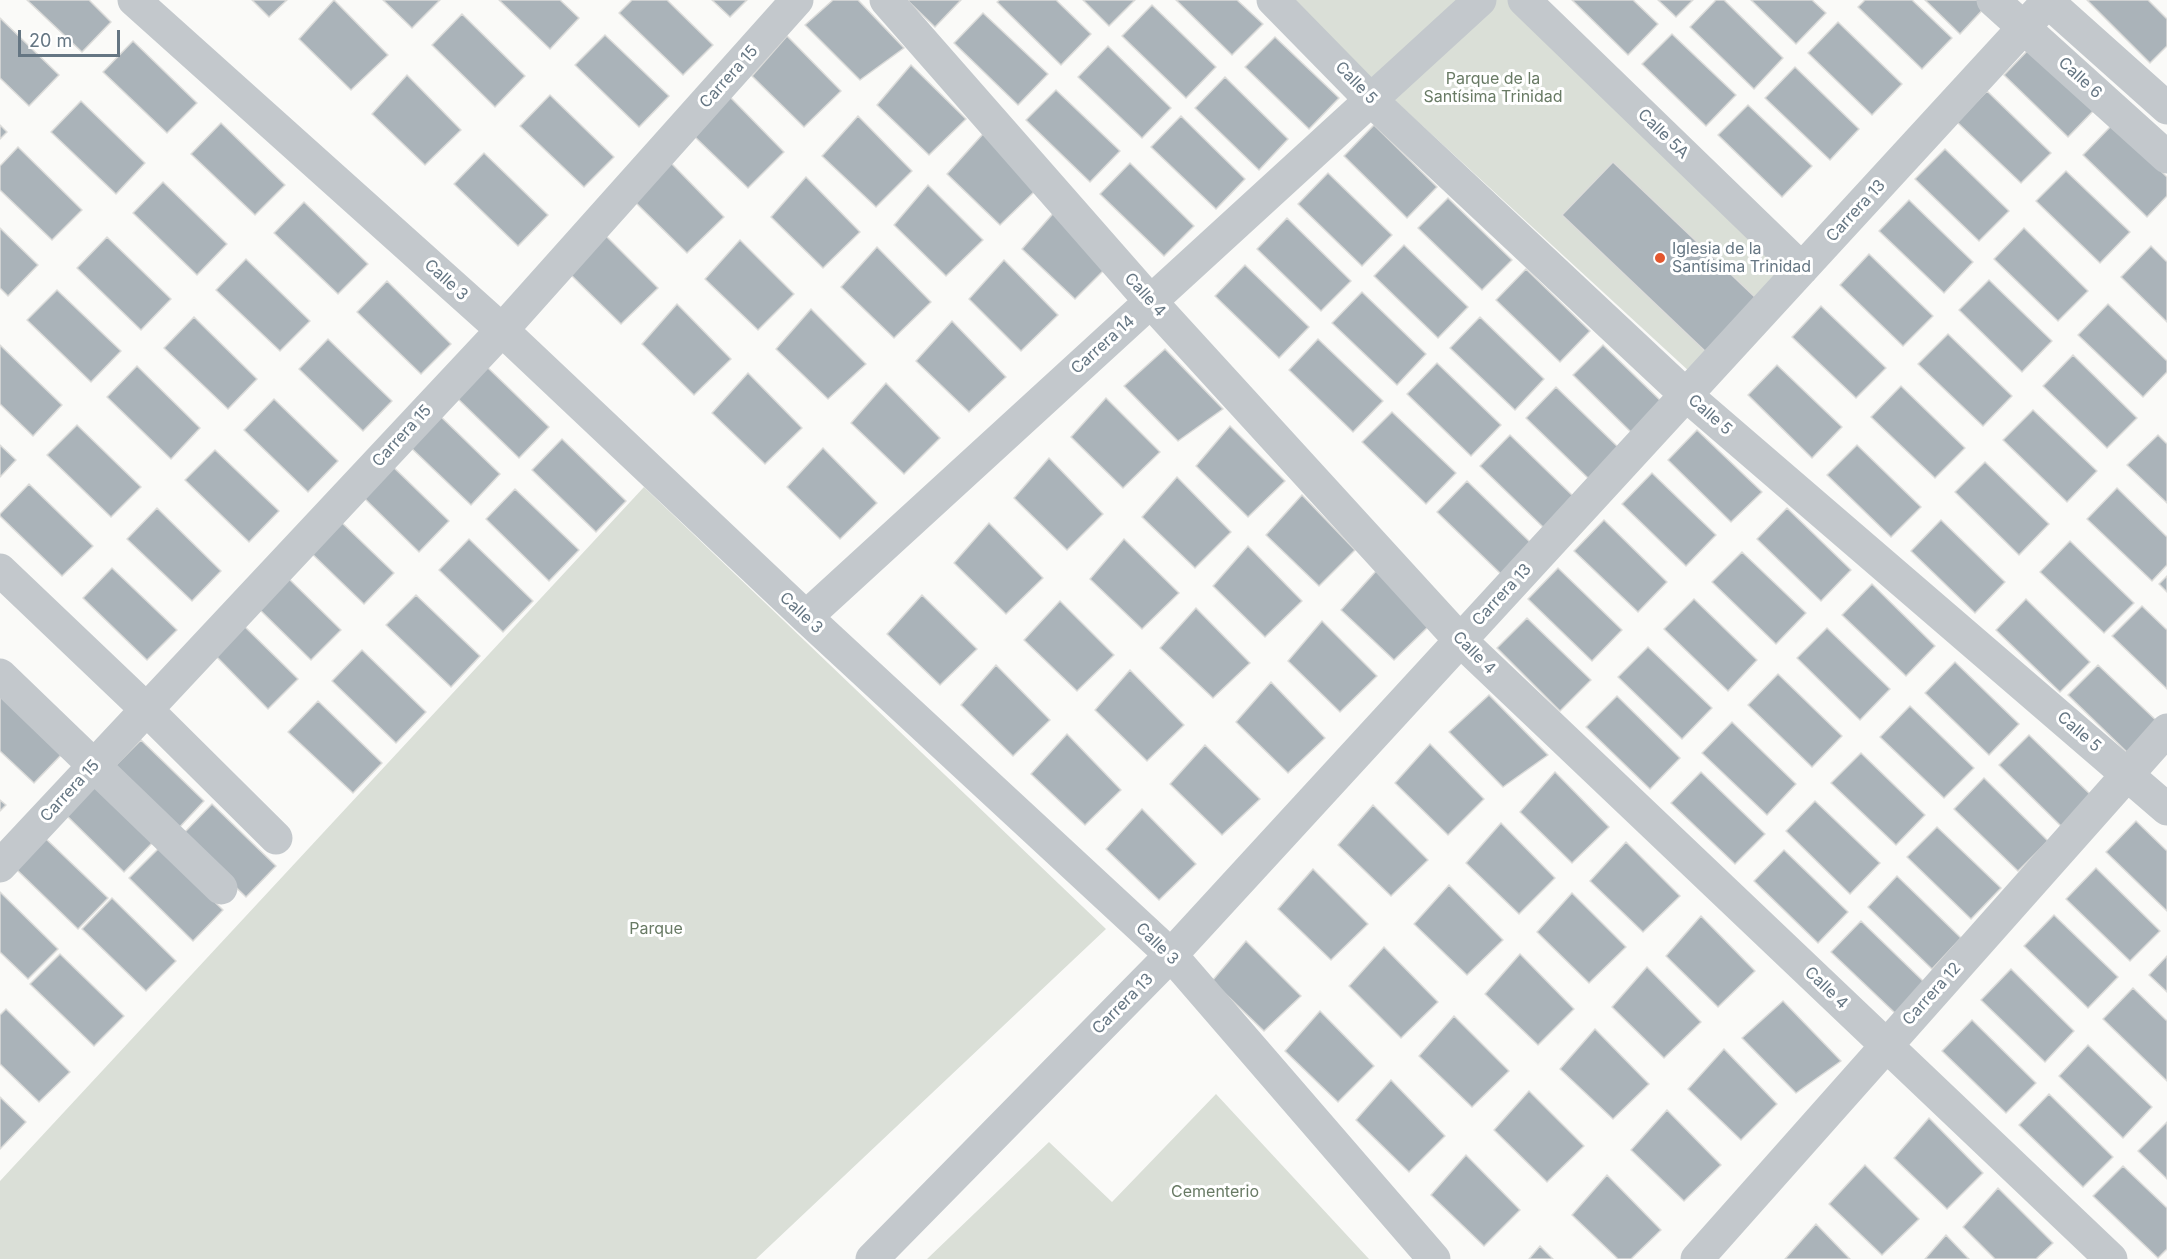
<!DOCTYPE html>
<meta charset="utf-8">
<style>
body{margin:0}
#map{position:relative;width:2167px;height:1259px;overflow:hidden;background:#fafaf8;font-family:Inter,sans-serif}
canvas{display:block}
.scale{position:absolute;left:18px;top:30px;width:102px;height:27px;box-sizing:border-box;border:3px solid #657683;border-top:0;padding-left:8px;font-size:18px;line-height:21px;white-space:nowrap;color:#657683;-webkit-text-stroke:4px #fff;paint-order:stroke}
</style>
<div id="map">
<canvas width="2167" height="1259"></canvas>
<div class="scale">20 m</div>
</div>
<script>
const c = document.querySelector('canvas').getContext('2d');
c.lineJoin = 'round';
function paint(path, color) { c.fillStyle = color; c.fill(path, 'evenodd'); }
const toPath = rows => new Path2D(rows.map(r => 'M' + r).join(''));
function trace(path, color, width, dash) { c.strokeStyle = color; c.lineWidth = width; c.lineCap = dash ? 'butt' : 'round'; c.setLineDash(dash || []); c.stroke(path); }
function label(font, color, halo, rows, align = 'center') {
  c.font = font + ' Inter,sans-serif'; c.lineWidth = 6; c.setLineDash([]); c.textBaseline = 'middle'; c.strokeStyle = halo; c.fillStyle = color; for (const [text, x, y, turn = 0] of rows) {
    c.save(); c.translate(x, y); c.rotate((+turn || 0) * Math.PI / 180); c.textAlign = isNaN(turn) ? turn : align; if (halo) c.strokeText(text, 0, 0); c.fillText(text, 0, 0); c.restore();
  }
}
const green = toPath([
 [1293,0,1511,0,1788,274,1691,373,1290,4],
 [644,487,1106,929,756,1259,0,1259,0,1181],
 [1216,1094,1369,1259,927,1259,1049,1142,1112,1202]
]);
const building = toPath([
 [27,0,89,0,111,22,82,52,27,0],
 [252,0,287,0,269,17,252,0],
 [334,0,388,55,351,90,299,39,334,0],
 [383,0,440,0,412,28,383,0],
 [499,0,560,0,579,18,550,49,499,0],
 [632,0,667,0,713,45,683,75,619,13,632,0],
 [712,0,747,0,730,17,712,0],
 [833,0,858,0,904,48,860,80,805,25,833,0],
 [907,0,961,0,935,27,907,0],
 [1000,0,1056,0,1091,34,1061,65,997,2,1000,0],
 [1083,0,1135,0,1109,26,1083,0],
 [1176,0,1237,0,1263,24,1232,55,1176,0],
 [1572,0,1633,0,1658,24,1628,55,1572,0],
 [1658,0,1693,0,1676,17,1658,0],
 [1716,0,1724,0,1783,58,1754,89,1690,27,1716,0],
 [1751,0,1812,0,1826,13,1796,44,1751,0],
 [1865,0,1912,0,1952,38,1922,69,1858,7,1865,0],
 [1925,0,1986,0,1989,3,1960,34,1925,0],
 [2087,0,2148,0,2167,19,2167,46,2150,63,2087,0],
 [1152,5,1216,67,1186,98,1122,36,1152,5],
 [983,13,1048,74,1018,105,954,43,983,13],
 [462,14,525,76,495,107,432,45,462,14],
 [0,18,59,75,29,106,0,78,0,18],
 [1838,22,1902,84,1872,115,1808,53,1838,22],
 [1672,34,1736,95,1706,126,1642,64,1672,34],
 [605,35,669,96,639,127,575,65,605,35],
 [787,36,841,91,804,127,752,76,787,36],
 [1275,37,1339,98,1309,129,1245,67,1275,37],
 [133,41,197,103,167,133,103,72,133,41],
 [2033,45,2097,107,2068,137,2004,75,2033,45],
 [1108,46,1171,108,1142,138,1078,77,1108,46],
 [911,65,966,119,929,155,877,105,911,65],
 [1795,67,1859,129,1830,160,1765,98,1795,67],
 [407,75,461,130,425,165,372,114,407,75],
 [1225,77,1288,139,1259,170,1195,108,1225,77],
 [1056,90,1120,151,1090,182,1026,120,1056,90],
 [1987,91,2051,153,2021,183,1957,122,1987,91],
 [550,95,614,157,584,187,520,126,550,95],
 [730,97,784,152,748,188,695,137,730,97],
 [81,101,145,163,116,194,51,132,81,101],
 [1748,105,1812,166,1782,197,1718,135,1748,105],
 [858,116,912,171,876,207,822,156,858,116],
 [1181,116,1245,179,1216,209,1151,147,1181,116],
 [221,123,285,185,255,215,191,154,221,123],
 [2113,124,2167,177,2167,196,2147,217,2083,155,2113,124],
 [0,125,7,132,0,139,0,125],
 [1374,125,1437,187,1407,218,1344,156,1374,125],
 [983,134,1037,189,1000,225,947,174,983,134],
 [18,147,82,210,52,240,0,190,0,166,18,147],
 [1945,149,2009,211,1979,241,1915,179,1945,149],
 [484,153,548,215,518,246,454,184,484,153],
 [670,162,724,217,687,253,635,202,670,162],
 [1613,162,1758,300,1707,353,1562,215,1613,162],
 [1130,163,1194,226,1164,256,1100,194,1130,163],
 [2066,171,2130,232,2100,263,2036,201,2066,171],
 [1328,173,1392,235,1362,266,1298,204,1328,173],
 [806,177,860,232,823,268,771,217,806,177],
 [163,182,227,244,197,275,133,213,163,182],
 [928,185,983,240,946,276,894,225,928,185],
 [1448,198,1512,260,1482,290,1418,228,1448,198],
 [1909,200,1973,262,1944,293,1879,231,1909,200],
 [304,202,368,264,338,294,274,233,304,202],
 [1057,209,1111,263,1075,299,1022,249,1057,209],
 [1287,218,1351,281,1321,311,1257,249,1287,218],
 [0,228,38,265,8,296,0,288,0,228],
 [2024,228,2088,291,2058,321,1994,259,2024,228],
 [603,233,658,288,621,324,569,273,603,233],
 [107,237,171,299,141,330,77,268,107,237],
 [740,240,794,294,758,330,705,279,740,240],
 [1404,245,1468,307,1438,338,1374,276,1404,245],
 [2151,246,2167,262,2167,322,2121,277,2151,246],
 [877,247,931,302,894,338,841,287,877,247],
 [1869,254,1933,316,1903,346,1840,285,1869,254],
 [246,259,310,321,280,351,216,290,246,259],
 [1004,260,1058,315,1021,351,969,299,1004,260],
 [1245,265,1309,327,1279,358,1215,296,1245,265],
 [1526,269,1590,331,1560,362,1496,300,1526,269],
 [1989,280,2052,341,2022,372,1959,310,1989,280],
 [387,281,451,344,421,374,357,312,387,281],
 [57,290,121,351,91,382,27,320,57,290],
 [1362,292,1426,354,1397,385,1332,323,1362,292],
 [677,304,731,359,694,395,642,344,677,304],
 [2108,304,2167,361,2167,372,2143,397,2078,335,2108,304],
 [1821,306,1886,368,1856,398,1792,337,1821,306],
 [811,309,866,364,828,399,776,349,811,309],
 [194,317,257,379,228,409,164,348,194,317],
 [1480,317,1544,379,1515,410,1450,348,1480,317],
 [952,321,1006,377,969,412,916,361,952,321],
 [1948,334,2012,396,1983,426,1918,364,1948,334],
 [328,339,392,401,363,431,299,369,328,339],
 [1318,339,1383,401,1353,432,1289,370,1318,339],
 [0,345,62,405,33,436,0,404,0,345],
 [1603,345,1666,406,1636,437,1573,375,1603,345],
 [1165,349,1223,409,1178,441,1124,386,1165,349],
 [2073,355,2137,418,2107,448,2043,386,2073,355],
 [1437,363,1501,425,1471,456,1407,394,1437,363],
 [485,365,549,427,519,458,455,396,485,365],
 [1777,365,1842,427,1812,458,1748,395,1777,365],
 [137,366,200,428,171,459,107,397,137,366],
 [748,373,802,428,765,464,712,413,748,373],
 [886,383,940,438,904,474,851,423,886,383],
 [1901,386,1965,448,1935,478,1871,417,1901,386],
 [1556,387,1620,449,1590,480,1526,418,1556,387],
 [1106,398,1160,452,1123,488,1071,437,1106,398],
 [274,399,338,461,308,492,244,430,274,399],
 [2033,410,2097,471,2067,502,2003,440,2033,410],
 [436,412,500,474,471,505,406,443,436,412],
 [1392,412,1456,473,1426,504,1362,442,1392,412],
 [77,425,141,487,111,517,47,455,77,425],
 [1230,426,1285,481,1248,517,1196,466,1230,426],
 [1697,430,1762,492,1731,522,1668,460,1697,430],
 [1510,435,1574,497,1544,528,1480,466,1510,435],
 [2158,435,2167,444,2167,503,2127,465,2158,435],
 [562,439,626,501,596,532,532,470,562,439],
 [0,445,16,460,0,477,0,445],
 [1857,445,1921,507,1891,537,1827,475,1857,445],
 [823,448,877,503,840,539,787,487,823,448],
 [215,450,279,511,249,542,185,480,215,450],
 [1049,458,1103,514,1067,550,1014,498,1049,458],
 [387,461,449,521,419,552,358,492,387,461],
 [1985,462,2049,524,2019,555,1955,492,1985,462],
 [1652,473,1716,535,1686,566,1622,504,1652,473],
 [1177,477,1231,532,1195,568,1142,517,1177,477],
 [1467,481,1531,543,1501,574,1437,512,1467,481],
 [29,484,93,546,62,576,0,516,0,514,29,484],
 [2117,488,2167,537,2167,565,2152,581,2087,519,2117,488],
 [515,489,579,550,549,581,486,519,515,489],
 [1302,495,1355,550,1319,586,1266,535,1302,495],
 [157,508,221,571,192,601,127,539,157,508],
 [1787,508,1851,570,1821,601,1757,539,1787,508],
 [336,517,394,573,364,604,306,548,336,517],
 [1604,520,1667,582,1638,612,1574,551,1604,520],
 [1941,520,2005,582,1975,613,1911,551,1941,520],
 [989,523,1043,578,1006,614,954,563,989,523],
 [469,539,533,601,503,632,439,570,469,539],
 [1124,539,1179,593,1142,629,1090,579,1124,539],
 [2070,541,2134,603,2104,633,2040,572,2070,541],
 [1248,546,1302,601,1265,637,1213,586,1248,546],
 [1742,552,1806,613,1776,644,1712,582,1742,552],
 [112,568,177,630,147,660,83,598,112,568],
 [1558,568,1622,630,1592,661,1528,599,1558,568],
 [1377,570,1431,624,1394,660,1341,610,1377,570],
 [285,575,341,630,311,660,255,605,285,575],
 [2167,576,2167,592,2159,584,2167,576],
 [1872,584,1935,646,1906,676,1842,615,1872,584],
 [416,595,480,656,451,687,386,625,416,595],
 [922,595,977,649,940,685,887,634,922,595],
 [1694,599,1757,660,1728,691,1664,629,1694,599],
 [2026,599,2090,662,2060,692,1996,630,2026,599],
 [1060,601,1114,655,1077,691,1024,640,1060,601],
 [2142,606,2167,630,2167,689,2112,636,2142,606],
 [1196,608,1250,663,1213,698,1160,648,1196,608],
 [1527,618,1591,680,1560,711,1497,648,1527,618],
 [1322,621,1377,676,1340,712,1288,661,1322,621],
 [240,622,298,679,268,709,212,652,240,622],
 [1827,628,1890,689,1860,720,1797,658,1827,628],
 [1648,647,1712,708,1682,739,1618,677,1648,647],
 [362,650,426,712,396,743,332,681,362,650],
 [1955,662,2019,724,1989,755,1925,693,1955,662],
 [996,665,1050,720,1013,756,961,705,996,665],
 [2098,665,2162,726,2132,757,2068,695,2098,665],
 [1130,670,1184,725,1147,761,1095,710,1130,670],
 [1778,674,1842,736,1812,767,1748,705,1778,674],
 [1271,682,1325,738,1288,773,1236,722,1271,682],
 [0,692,63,753,34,783,0,751,0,692],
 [1489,695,1548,755,1503,787,1449,732,1489,695],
 [1617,696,1680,758,1650,789,1586,727,1617,696],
 [318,701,382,763,353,793,288,732,318,701],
 [1910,706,1974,768,1944,798,1880,737,1910,706],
 [1732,722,1796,784,1767,815,1702,753,1732,722],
 [1067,734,1121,790,1085,825,1031,774,1067,734],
 [2029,735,2093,797,2063,828,1999,765,2029,735],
 [141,740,204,801,175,832,111,770,141,740],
 [1430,744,1484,799,1448,835,1395,783,1430,744],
 [1205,745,1260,799,1222,835,1170,784,1205,745],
 [1861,753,1925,815,1896,845,1831,783,1861,753],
 [1555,772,1609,827,1572,863,1520,812,1555,772],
 [1701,772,1765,834,1735,864,1671,803,1701,772],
 [1984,778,2048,841,2018,871,1954,809,1984,778],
 [90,780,154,841,124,872,61,810,90,780],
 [0,800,6,805,0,811,0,800],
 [1815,801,1880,863,1850,894,1786,831,1815,801],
 [212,804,276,866,246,897,182,835,212,804],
 [1373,805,1428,860,1391,896,1338,845,1373,805],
 [1142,809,1196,864,1159,900,1106,849,1142,809],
 [2136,821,2167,851,2167,911,2106,852,2136,821],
 [1501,823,1555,878,1519,914,1466,863,1501,823],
 [1937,827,2001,888,1971,919,1907,857,1937,827],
 [44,837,108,898,78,929,14,867,44,837],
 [1626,842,1680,896,1643,932,1590,881,1626,842],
 [159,848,223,910,193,941,129,878,159,848],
 [1784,850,1848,912,1818,943,1754,881,1784,850],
 [2096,868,2160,931,2130,961,2066,899,2096,868],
 [1313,869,1368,924,1331,960,1278,909,1313,869],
 [1897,876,1961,938,1932,969,1868,907,1897,876],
 [1449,885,1503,940,1467,975,1414,924,1449,885],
 [0,892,58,949,28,979,0,952,0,892],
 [1572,893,1626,947,1589,983,1537,932,1572,893],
 [112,898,176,961,146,991,82,929,112,898],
 [2054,915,2118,977,2088,1008,2024,946,2054,915],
 [1701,916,1755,971,1718,1007,1666,956,1701,916],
 [1861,921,1925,983,1895,1013,1831,952,1861,921],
 [1246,941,1301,996,1264,1031,1212,981,1246,941],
 [1384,947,1438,1002,1401,1038,1349,986,1384,947],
 [60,954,124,1016,94,1046,30,984,60,954],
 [1520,954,1574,1009,1538,1045,1485,994,1520,954],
 [2167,956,2167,992,2149,975,2167,956],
 [1647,967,1701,1022,1664,1058,1612,1007,1647,967],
 [2011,969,2074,1031,2045,1062,1981,1000,2011,969],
 [2133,988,2167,1021,2167,1081,2103,1019,2133,988],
 [1783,1001,1841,1061,1796,1093,1742,1038,1783,1001],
 [6,1009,70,1072,39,1102,0,1064,0,1015,6,1009],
 [1320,1011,1374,1066,1338,1102,1285,1051,1320,1011],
 [1454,1016,1509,1071,1472,1107,1419,1056,1454,1016],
 [1972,1020,2036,1083,2006,1113,1942,1051,1972,1020],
 [1595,1029,1649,1084,1613,1119,1560,1069,1595,1029],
 [2088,1045,2152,1107,2123,1138,2059,1076,2088,1045],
 [1724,1049,1777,1104,1741,1140,1688,1089,1724,1049],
 [1391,1080,1445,1136,1409,1172,1356,1120,1391,1080],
 [1529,1091,1584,1146,1547,1182,1494,1130,1529,1091],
 [2049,1094,2113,1157,2083,1187,2019,1125,2049,1094],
 [0,1097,26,1122,0,1149,0,1097],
 [1667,1110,1721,1165,1684,1201,1631,1150,1667,1110],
 [1929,1118,1983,1173,1947,1209,1894,1158,1929,1118],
 [2167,1122,2167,1179,2138,1151,2167,1122],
 [1466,1155,1520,1210,1484,1246,1431,1195,1466,1155],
 [1865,1165,1919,1219,1882,1255,1829,1204,1865,1165],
 [2123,1166,2167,1208,2167,1249,2158,1258,2093,1196,2123,1166],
 [1607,1175,1661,1230,1631,1259,1618,1259,1572,1215,1607,1175],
 [1998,1188,2053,1243,2036,1259,1995,1259,1963,1227,1998,1188],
 [1816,1224,1850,1259,1785,1259,1816,1224],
 [1946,1235,1969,1259,1925,1259,1946,1235],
 [1540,1246,1553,1259,1529,1259,1540,1246]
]);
const minor = toPath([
 [134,0,502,330,806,617,1171,955,1434,1259],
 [886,0,1151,302,1460,640,2111,1259],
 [1273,0,1371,100,1686,395,2167,809],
 [1524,0,1802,269],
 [1993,0,2167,157],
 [2046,0,2167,108],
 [0,570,147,710,276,838],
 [806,617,1480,0],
 [0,675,221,888],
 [0,866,502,330,797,0],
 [872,1259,1171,955,2049,0],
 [1697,1259,2167,730]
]);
const markers = [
 [1660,258,6,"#e4572e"]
];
const streetNames = [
 ["Carrera 15",729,77,-48],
 ["Calle 6",2080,78,42],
 ["Calle 5",1356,83,46],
 ["Calle 5A",1663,134,44],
 ["Carrera 13",1856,211,-47],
 ["Calle 3",446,280,42],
 ["Calle 4",1145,295,48],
 ["Carrera 14",1103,345,-42],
 ["Calle 5",1710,415,41],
 ["Carrera 15",402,436,-47],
 ["Carrera 13",1502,595,-47],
 ["Calle 3",801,613,43],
 ["Calle 4",1474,653,45],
 ["Calle 5",2079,732,41],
 ["Carrera 15",70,791,-47],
 ["Calle 3",1157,944,44],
 ["Calle 4",1826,988,44],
 ["Carrera 12",1932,994,-48],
 ["Carrera 13",1123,1004,-45]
];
const parkNames = [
 ["Parque de la",1493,79],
 ["Santísima Trinidad",1493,97],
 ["Parque",656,929],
 ["Cementerio",1215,1192]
];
const poiNames = [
 ["Iglesia de la",1672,249],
 ["Santísima Trinidad",1672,267]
];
paint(green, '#dadfd7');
paint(building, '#aab3b9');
trace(building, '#dcdcda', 1.5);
trace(minor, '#c3c8cc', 33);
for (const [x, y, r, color] of markers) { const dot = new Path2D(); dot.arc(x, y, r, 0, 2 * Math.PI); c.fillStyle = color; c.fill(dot); trace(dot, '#fff', 2); }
label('16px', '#657683', '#fff', streetNames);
label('16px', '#687a64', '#fff', parkNames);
label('16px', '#657683', '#fff', poiNames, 'left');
</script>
